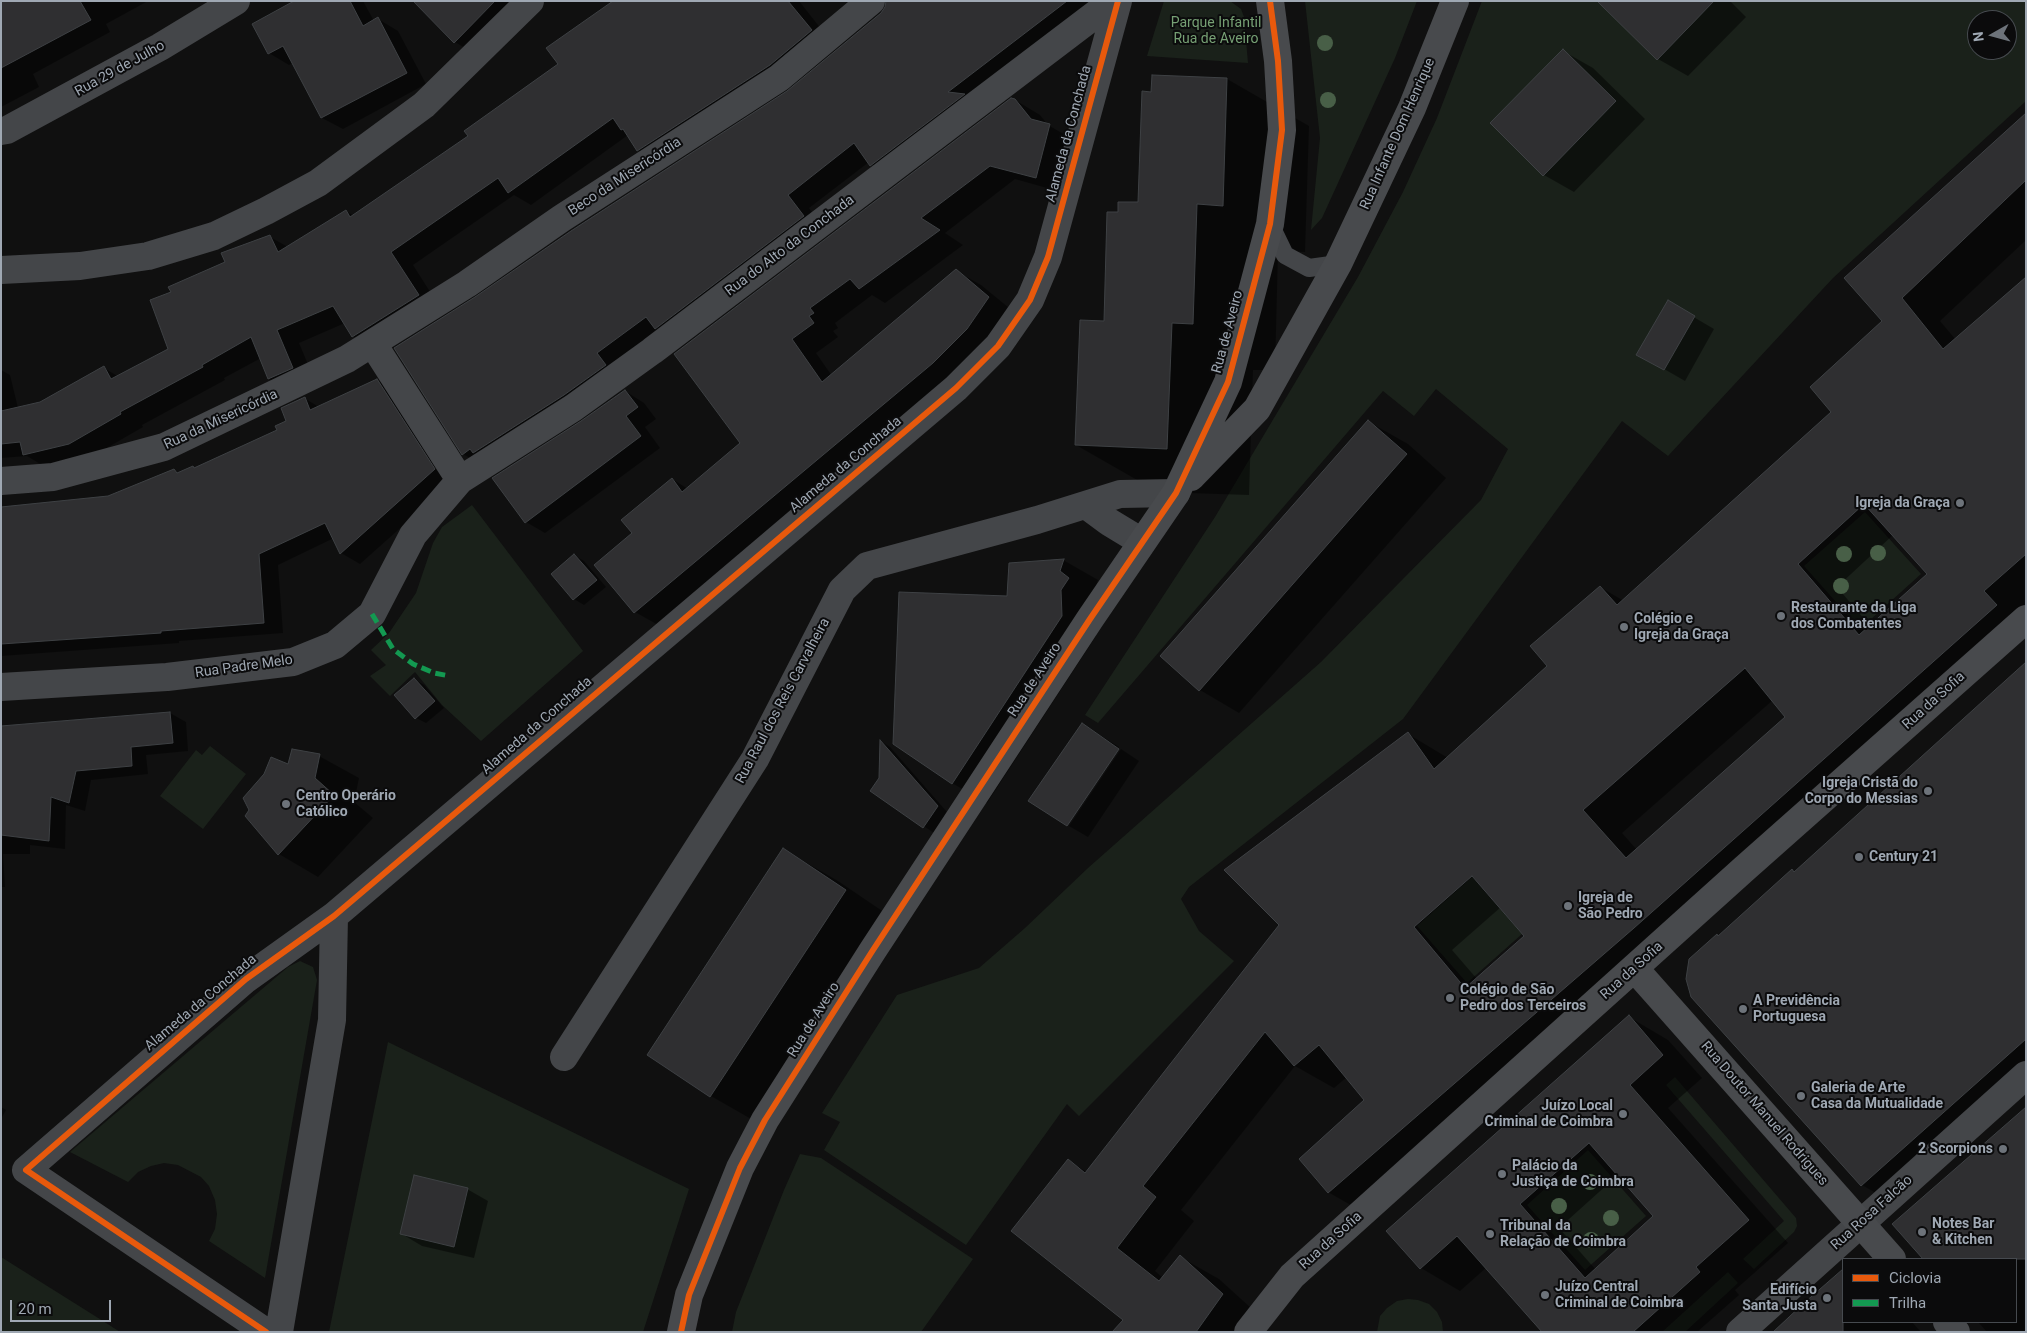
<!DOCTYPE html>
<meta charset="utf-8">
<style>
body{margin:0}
#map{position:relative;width:2027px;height:1333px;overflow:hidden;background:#101010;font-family:Roboto,sans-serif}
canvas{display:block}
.frame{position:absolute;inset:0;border:2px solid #9fa8b3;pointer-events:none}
.legend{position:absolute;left:1842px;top:1258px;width:175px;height:65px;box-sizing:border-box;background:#0b0b0c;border:1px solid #464a4f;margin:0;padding:6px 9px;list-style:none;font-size:15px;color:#9fa8b3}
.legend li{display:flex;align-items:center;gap:10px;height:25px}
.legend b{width:25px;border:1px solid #464a4f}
.north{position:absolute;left:1967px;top:10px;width:50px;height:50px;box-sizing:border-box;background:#0b0b0c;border:1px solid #464a4f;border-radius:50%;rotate:263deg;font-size:14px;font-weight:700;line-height:20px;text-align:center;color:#9fa8b3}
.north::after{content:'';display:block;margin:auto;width:18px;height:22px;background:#6d737a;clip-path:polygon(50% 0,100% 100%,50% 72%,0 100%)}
.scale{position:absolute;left:10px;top:1300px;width:101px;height:22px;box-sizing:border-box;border:2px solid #9fa8b3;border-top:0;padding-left:6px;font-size:15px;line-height:18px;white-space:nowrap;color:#9fa8b3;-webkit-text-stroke:4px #0b0b0c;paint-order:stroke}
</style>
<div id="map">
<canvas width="2027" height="1333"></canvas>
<div class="frame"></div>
<ul class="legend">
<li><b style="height:6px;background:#e8590c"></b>Ciclovia</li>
<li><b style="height:6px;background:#139951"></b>Trilha</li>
</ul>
<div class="north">N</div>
<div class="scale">20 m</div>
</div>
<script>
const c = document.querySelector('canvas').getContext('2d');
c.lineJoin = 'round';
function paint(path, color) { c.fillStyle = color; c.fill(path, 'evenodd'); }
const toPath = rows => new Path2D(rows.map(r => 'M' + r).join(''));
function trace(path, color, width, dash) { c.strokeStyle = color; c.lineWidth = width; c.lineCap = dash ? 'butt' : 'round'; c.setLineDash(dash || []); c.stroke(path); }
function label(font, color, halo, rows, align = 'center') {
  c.font = font + ' Roboto,sans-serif'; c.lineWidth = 4; c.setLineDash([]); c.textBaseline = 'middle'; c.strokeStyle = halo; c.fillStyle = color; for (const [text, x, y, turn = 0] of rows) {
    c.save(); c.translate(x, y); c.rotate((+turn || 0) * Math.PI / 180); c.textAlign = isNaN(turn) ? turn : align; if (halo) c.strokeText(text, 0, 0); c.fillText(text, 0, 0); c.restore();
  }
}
const green = toPath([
 [1164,1,1230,1,1241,9,1244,17,1248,63,1147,56],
 [1305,1,1417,1,1395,58,1322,218,1311,230,1320,138],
 [1482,1,2026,1,2026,101,1833,278,1668,456,1622,421,1403,719,1189,887,1181,899,1199,931,1234,961,1079,1116,1067,1104,966,1245,824,1150,840,1122,822,1113,897,995,979,968,1025,928,1088,868,1321,662,1481,500,1508,449,1436,389,1414,416,1383,391,1098,723,1085,715,1215,517,1358,277,1403,192,1437,118],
 [1977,20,2007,20,2007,50,1977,50],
 [472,505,583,651,481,741,442,705,415,672,390,696,370,676,386,665,371,650,389,633,416,593,433,543,442,527],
 [1865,512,1921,574,1860,629,1804,566],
 [210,746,246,774,203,829,160,796,196,750,202,755],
 [1472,877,1522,934,1467,983,1417,926],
 [300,961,313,967,317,980,265,1278,209,1241,215,1229,217,1214,215,1200,209,1186,201,1177,178,1165,164,1163,151,1166,138,1172,128,1182,70,1152,288,967],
 [388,1042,689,1189,643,1332,329,1332],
 [1675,1077,1796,1218,1797,1226,1794,1232,1754,1269,1743,1259,1784,1221,1666,1085],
 [1588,1150,1646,1216,1585,1270,1527,1205],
 [800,1154,821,1158,973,1259,921,1332,732,1332,736,1312,784,1190],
 [1,1257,103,1321,120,1332,1,1332],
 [1728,1272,1738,1283,1685,1332,1662,1332],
 [1408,1299,1418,1300,1429,1304,1437,1312,1442,1322,1443,1332,1377,1332,1380,1316,1387,1308,1397,1301]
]);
const shadow = toPath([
 [1,1,148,1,106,24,110,32,33,74,39,87,1,107],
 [297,1,363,1,374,21,378,19,398,31,426,84,343,129,322,118,293,63,289,65,269,53],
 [415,1,535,1,480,57,455,42],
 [615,1,799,1,833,44,660,163,638,150,628,135,531,205,514,195,413,265,441,309,376,350,353,336,345,323,299,343,315,381,292,392,269,379,261,358,224,378,225,380,142,425,143,427,91,457,47,468,27,456,1,458,1,370,10,375,18,408,40,403,104,368,119,377,170,349,173,293,270,237,288,247,346,211,354,216,470,136,560,64],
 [887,1,1111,1,894,178,869,162,809,208,825,230,486,467,463,454,476,298,788,92,882,14,887,7],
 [1601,1,1730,1,1746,17,1688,76,1658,59],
 [1563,51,1593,68,1645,119,1574,192,1544,175],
 [1227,79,1309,126,1305,252,1278,251,1275,370,1253,370,1249,495,1158,492,1076,445,1105,322,1119,214,1139,204,1152,93],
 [1015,100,1040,115,1048,125,1074,140,1061,192,1015,179,945,233,963,245,885,303,872,295,835,323,838,328,833,331,838,337,816,353,832,376,956,271,981,285,1014,312,958,377,660,626,635,612,634,533,672,479,688,489,742,444,675,354],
 [2026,114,2026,240,1940,321,1956,340,2026,279,2026,637,1674,950,1368,1215,1328,1192,1366,1100,1347,1077,1334,1088,1295,1066,1181,1210,1194,1221,1155,1271,1163,1278,1180,1257,1219,1279,1262,1318,1252,1332,1123,1332,1124,1320,1068,1161,1087,1172,1281,925,1408,734,1448,758,1549,667,1600,587,1624,601,1833,412,1884,321],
 [1893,535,1928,575,1870,626,1837,587],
 [1773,700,1787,717,1637,850,1622,833],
 [1501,907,1526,936,1477,979,1452,950],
 [1668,302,1714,329,1685,381,1638,354],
 [377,380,396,391,453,481,360,564,341,553,334,538,278,565,283,633,179,641,179,643,1,656,1,510,109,497,174,470,179,473,193,467,195,469,279,430,304,398,319,407],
 [625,391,644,403,656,419,645,427,660,448,545,533,526,522,582,422],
 [1369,422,1408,444,1446,478,1239,713,1200,690],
 [574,555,584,561,606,587,584,605,574,599],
 [1063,560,1098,580,1094,592,1096,636,987,803,952,783],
 [2026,664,2026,1074,1886,1199,1862,1185,1717,935,1719,937,1795,873],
 [414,679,424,685,444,708,426,723,416,718],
 [170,713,186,722,188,751,146,755,148,774,91,780,85,811,66,805,65,849,30,845,30,854,3,854,5,887,1,887,1,726],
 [1082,724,1119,747,1066,825],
 [882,742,890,747,947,812,934,833,872,791,880,778],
 [1121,749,1139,761,1088,837,1069,826],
 [319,756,359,778,354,802,373,818,318,877,279,854,246,816,289,766],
 [784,850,838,881,900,923,765,1127,711,1096],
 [1629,1017,1668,1040,1702,1078,1668,1108,1788,1243,1735,1290,1739,1295,1697,1332,1543,1332,1487,1267,1460,1291,1421,1268],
 [1618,1175,1655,1216,1596,1270,1559,1228],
 [1,1107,6,1110,1,1119],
 [2026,1109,2026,1332,1987,1332,1978,1322,2016,1322,2016,1259,1924,1259,1894,1224],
 [467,1189,488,1201,474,1258,422,1246,402,1234],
 [1843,1270,1843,1322,1912,1322,1921,1332,1775,1332]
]);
const building = toPath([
 [1,1,80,1,91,20,1,68,1,1],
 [294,1,350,1,363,26,378,17,407,73,321,118,283,46,268,54,252,24,294,1],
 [413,1,495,1,454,43,413,1],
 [613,1,788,1,812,30,770,65,637,151,623,129,621,130,613,118,508,193,498,178,391,252,419,295,352,337,333,306,277,330,293,368,268,379,251,337,202,365,203,367,120,412,121,414,69,444,23,455,20,442,1,444,1,411,40,402,104,366,111,379,168,349,150,300,171,292,168,287,225,262,221,253,270,235,278,252,346,210,350,217,468,136,464,131,558,64,546,48,613,1],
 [886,1,1067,1,948,92,965,94,870,166,854,143,788,195,804,216,655,329,646,317,597,353,606,365,564,395,473,453,470,449,462,455,394,348,475,297,571,231,787,91,881,13,885,7,886,1],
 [1597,1,1714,1,1657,60,1597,1],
 [1563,49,1616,101,1543,176,1490,123,1563,49],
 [1152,75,1227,78,1223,206,1197,204,1193,324,1172,323,1167,449,1075,445,1080,320,1104,321,1107,212,1118,212,1118,202,1138,202,1142,91,1151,92,1152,75],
 [1011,98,1015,99,1031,119,1050,124,1036,178,990,166,921,218,940,230,859,289,850,279,810,308,814,313,809,316,814,323,792,339,822,382,956,269,989,297,967,329,933,363,634,613,594,565,632,533,621,520,672,478,682,492,740,443,674,354,1011,98],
 [2026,113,2026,180,1902,298,1943,349,2026,277,2026,554,1984,591,1997,605,1634,928,1328,1193,1299,1159,1364,1100,1319,1045,1294,1066,1265,1032,1143,1186,1156,1197,1117,1248,1159,1281,1180,1255,1223,1294,1196,1332,1112,1332,1123,1320,1011,1231,1068,1159,1085,1173,1279,925,1224,870,1408,732,1434,769,1547,666,1530,646,1600,586,1617,605,1831,412,1810,387,1882,321,1844,278,2026,113],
 [1864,504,1927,574,1859,635,1798,564,1864,504],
 [1745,668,1785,717,1626,858,1583,810,1745,668],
 [1472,876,1524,936,1465,988,1414,927,1472,876],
 [1668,300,1695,316,1664,370,1636,355,1668,300],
 [377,379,435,469,340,554,325,523,259,554,264,623,161,631,161,633,1,644,1,507,108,496,174,469,177,473,193,466,194,468,277,430,275,426,286,421,281,408,305,397,310,410,377,379],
 [625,390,638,407,626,416,641,436,525,523,492,478,581,421,625,390],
 [1368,420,1407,454,1199,691,1160,656,1368,420],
 [574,554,597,580,573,600,551,574,574,554],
 [1064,559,1060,571,1069,578,1061,590,1062,616,952,784,893,744,899,592,1007,596,1009,563,1064,559],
 [2026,662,2026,1039,1861,1186,1691,997,1686,979,1689,959,1717,934,1718,936,1792,869,1794,872,2026,662],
 [414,678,435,701,415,719,394,695,414,678],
 [170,712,173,743,131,747,132,766,76,771,69,803,51,797,49,841,1,835,1,726,170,712],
 [1082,723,1119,749,1067,826,1028,801,1082,723],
 [880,740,938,806,923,828,870,791,879,778,880,740],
 [292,749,320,754,315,778,334,795,278,855,245,816,249,810,243,798,264,774,271,757,288,764,292,749],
 [783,848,846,890,710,1097,647,1055,783,848],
 [1629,1015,1663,1055,1630,1085,1749,1220,1696,1267,1700,1272,1633,1332,1542,1332,1457,1236,1420,1269,1386,1231,1629,1015],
 [1589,1143,1653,1216,1585,1278,1520,1204,1589,1143],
 [2026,1107,2026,1259,1923,1259,1892,1224,2026,1107],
 [414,1175,468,1188,454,1247,400,1234,414,1175],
 [1843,1269,1843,1332,1773,1332,1804,1303,1843,1269]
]);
const lane = toPath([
 [1270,224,1285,255,1309,268,1338,264]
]);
const street = toPath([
 [1,131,7,130,160,47,236,1],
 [1,270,80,266,148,256,214,236,266,211,318,183,424,105,530,1],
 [373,344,460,480],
 [1,481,53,477,164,447,347,359,467,284,562,218,779,78,871,1],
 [1086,505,1109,522,1142,542],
 [1,687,167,677,293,662,335,645,372,614,413,535,460,480,573,408,652,351,1113,1],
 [564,1057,755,759,842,590,867,566,1037,520,1120,494,1176,493],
 [266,1332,26,1170,246,979,334,916,956,388,998,346,1030,300,1048,257,1118,1],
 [279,1332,332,1020,334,916],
 [1740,1332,2026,1075]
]);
const secondary = toPath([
 [1191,477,1257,409,1338,264,1412,108,1455,1],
 [1635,969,1892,1259],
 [1947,1322,1956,1332],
 [681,1332,689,1295,740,1168,765,1120,873,950,1090,619,1176,493,1228,382,1270,224,1282,130,1278,61,1270,1],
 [1248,1332,1292,1276,1744,869,2026,619]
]);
const quiet = toPath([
 [372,614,393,649,413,664,434,673,450,676]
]);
const cycleway = toPath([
 [266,1332,26,1170,246,979,334,916,956,388,998,346,1030,300,1048,257,1118,1],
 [681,1332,689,1295,740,1168,765,1120,873,950,1090,619,1176,493,1228,382,1270,224,1282,130,1278,61,1270,1]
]);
const trees = [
 [1325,43],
 [1328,100],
 [1878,553],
 [1844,554],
 [1841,586],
 [1590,1182],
 [1559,1206],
 [1611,1218],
 [1591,1240]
];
const markers = [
 [1960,503,5,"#6d737a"],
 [1781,616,5,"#6d737a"],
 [1624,627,5,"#6d737a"],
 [1928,791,5,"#6d737a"],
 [286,804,5,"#6d737a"],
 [1859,857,5,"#6d737a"],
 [1568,906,5,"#6d737a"],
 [1450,998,5,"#6d737a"],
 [1743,1009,5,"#6d737a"],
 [1801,1096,5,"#6d737a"],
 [1623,1114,5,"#6d737a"],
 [2003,1149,5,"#6d737a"],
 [1502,1174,5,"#6d737a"],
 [1922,1232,5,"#6d737a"],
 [1490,1234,5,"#6d737a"],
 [1545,1295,5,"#6d737a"],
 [1827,1298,5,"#6d737a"]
];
const parkNames = [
 ["Parque Infantil",1216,23],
 ["Rua de Aveiro",1216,39]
];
const streetNames = [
 ["Rua 29 de Julho",120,69,-29],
 ["Alameda da Conchada",1069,134,-75],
 ["Rua Infante Dom Henrique",1398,134,-66],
 ["Beco da Misericórdia",625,177,-33],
 ["Rua do Alto da Conchada",790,246,-37],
 ["Rua de Aveiro",1228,332,-75],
 ["Rua da Misericórdia",221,420,-25],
 ["Alameda da Conchada",846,465,-40],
 ["Rua Padre Melo",244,667,-8],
 ["Rua de Aveiro",1035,680,-57],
 ["Rua Raul dos Reis Carvalheira",783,701,-62],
 ["Rua da Sofia",1934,701,-42],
 ["Alameda da Conchada",537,726,-41],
 ["Rua da Sofia",1632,971,-42],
 ["Alameda da Conchada",201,1003,-40],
 ["Rua de Aveiro",814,1020,-58],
 ["Rua Doutor Manuel Rodrigues",1764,1114,49],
 ["Rua Rosa Falcão",1872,1213,-42],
 ["Rua da Sofia",1331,1241,-42]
];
const poiNames = [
 ["Igreja da Graça",1950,503,"right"],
 ["Restaurante da Liga",1791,608],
 ["dos Combatentes",1791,624],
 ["Colégio e",1634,619],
 ["Igreja da Graça",1634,635],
 ["Igreja Cristã do",1918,783,"right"],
 ["Corpo do Messias",1918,799,"right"],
 ["Centro Operário",296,796],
 ["Católico",296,812],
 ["Century 21",1869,857],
 ["Igreja de",1578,898],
 ["São Pedro",1578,914],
 ["Colégio de São",1460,990],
 ["Pedro dos Terceiros",1460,1006],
 ["A Previdência",1753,1001],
 ["Portuguesa",1753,1017],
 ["Galeria de Arte",1811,1088],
 ["Casa da Mutualidade",1811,1104],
 ["Juízo Local",1613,1106,"right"],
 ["Criminal de Coimbra",1613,1122,"right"],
 ["2 Scorpions",1993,1149,"right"],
 ["Palácio da",1512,1166],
 ["Justiça de Coimbra",1512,1182],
 ["Notes Bar",1932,1224],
 ["& Kitchen",1932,1240],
 ["Tribunal da",1500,1226],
 ["Relação de Coimbra",1500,1242],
 ["Juízo Central",1555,1287],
 ["Criminal de Coimbra",1555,1303],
 ["Edifício",1817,1290,"right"],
 ["Santa Justa",1817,1306,"right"]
];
paint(green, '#1a211a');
paint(shadow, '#0007');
paint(building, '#2f2f31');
trace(building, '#3e4144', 1);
trace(lane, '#444649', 18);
trace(street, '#444649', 28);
trace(secondary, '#484a4d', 28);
trace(quiet, '#139951', 5, [10, 5]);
trace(cycleway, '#e8590c', 6);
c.fillStyle = '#485f47';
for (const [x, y] of trees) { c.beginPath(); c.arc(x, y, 8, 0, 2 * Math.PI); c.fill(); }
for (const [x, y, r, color] of markers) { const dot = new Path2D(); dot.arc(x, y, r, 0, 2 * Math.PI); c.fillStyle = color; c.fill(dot); trace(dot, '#0b0b0c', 2); }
label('14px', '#76a074', '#0b0b0c', parkNames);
label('14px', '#9fa8b3', '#0b0b0c', streetNames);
label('bold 14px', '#9fa8b3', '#0b0b0c', poiNames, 'left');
</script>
